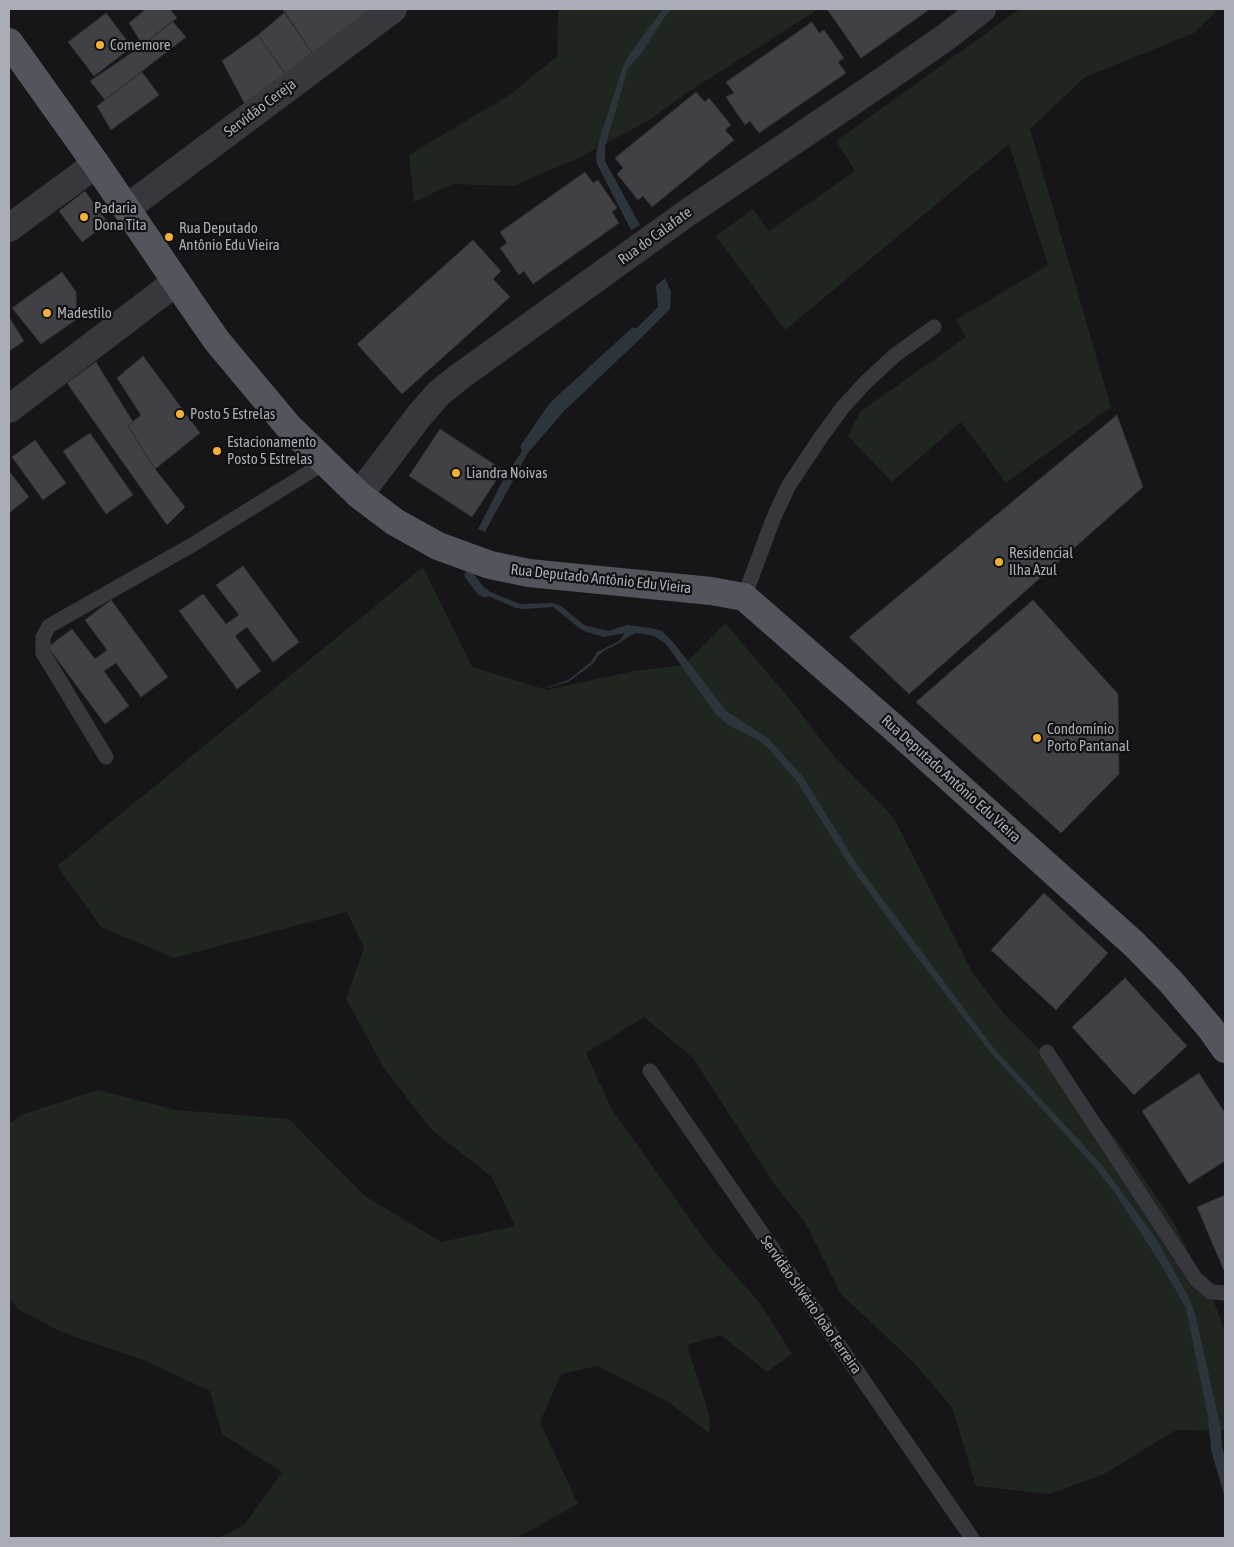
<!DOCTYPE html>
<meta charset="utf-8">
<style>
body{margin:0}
#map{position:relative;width:1234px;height:1547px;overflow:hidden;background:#161618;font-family:"Asap Condensed",sans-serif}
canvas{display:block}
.frame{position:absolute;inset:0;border:10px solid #a8adb8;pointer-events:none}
</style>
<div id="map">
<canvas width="1234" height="1547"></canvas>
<div class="frame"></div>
</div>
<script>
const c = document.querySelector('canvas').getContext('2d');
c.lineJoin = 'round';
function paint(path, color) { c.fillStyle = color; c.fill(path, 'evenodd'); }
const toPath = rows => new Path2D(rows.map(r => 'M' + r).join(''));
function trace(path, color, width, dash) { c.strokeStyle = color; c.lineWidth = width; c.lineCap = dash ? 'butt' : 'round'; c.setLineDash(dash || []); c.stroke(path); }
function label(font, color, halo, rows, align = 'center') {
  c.font = font + ' "Asap Condensed",sans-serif'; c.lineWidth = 4.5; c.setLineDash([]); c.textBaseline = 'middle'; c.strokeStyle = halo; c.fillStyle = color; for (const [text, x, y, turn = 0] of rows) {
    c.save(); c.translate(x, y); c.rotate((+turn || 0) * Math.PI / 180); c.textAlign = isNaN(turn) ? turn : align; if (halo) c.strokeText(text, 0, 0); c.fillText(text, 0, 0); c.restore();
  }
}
const green = toPath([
 [558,9,819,9,688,92,648,121,576,159,513,186,453,184,414,202,409,155,511,94,557,56],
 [1020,9,1219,9,1194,33,1085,77,1030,129,1111,407,1006,483,961,422,892,482,848,436,860,412,966,337,956,320,1048,265,1009,144,785,330,716,236,753,209,769,231,855,171,836,141],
 [423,567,472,667,547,690,634,671,684,665,725,623,794,704,831,753,894,818,972,972,1005,1015,1048,1058,1118,1141,1172,1220,1213,1300,1225,1331,1225,1431,1176,1430,1104,1474,1049,1494,976,1486,952,1407,913,1362,841,1294,805,1222,774,1184,693,1058,644,1017,586,1053,611,1108,709,1246,760,1303,792,1354,767,1372,721,1335,687,1345,709,1414,710,1434,670,1403,598,1366,561,1374,540,1422,578,1504,516,1538,218,1538,244,1525,282,1472,222,1434,210,1391,146,1361,59,1331,18,1309,9,1298,9,1123,24,1114,97,1090,176,1110,289,1119,365,1196,441,1242,515,1226,492,1177,431,1129,384,1068,346,999,364,948,347,912,174,958,101,927,57,866]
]);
const water = toPath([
 [663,9,674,9,665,16,641,54,628,68,605,147,605,161,640,225,631,230,597,164,596,155,599,141,622,69,627,58],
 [665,278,671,292,670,309,640,339,564,411,528,453,485,532,478,529,504,478,531,438,568,396,658,307,656,286],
 [473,585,520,604,553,603,561,606,584,625,608,631,627,625,651,628,662,631,674,643,726,711,769,739,803,777,858,866,965,1010,996,1051,1102,1165,1157,1240,1188,1296,1195,1313,1221,1429,1222,1447,1225,1458,1225,1498,1211,1450,1208,1417,1186,1308,1162,1266,1113,1190,1094,1166,991,1053,907,944,850,866,796,780,767,747,760,741,727,724,715,713,666,644,654,636,637,633,629,636,621,642,604,651,598,656,593,664,568,682,537,691,568,680,591,662,597,652,619,641,625,633,604,637,584,631,578,627,553,607,524,609,516,608,479,592]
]);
const stream = toPath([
 [525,447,553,406,634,332],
 [469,575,481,591,485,593]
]);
const building = toPath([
 [146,9,170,9,177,18,143,45,129,23,146,9],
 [282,9,378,9,316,59,282,9],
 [827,9,930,9,861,58,827,9],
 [285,12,316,59,289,79,258,35,285,12],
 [106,13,132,47,94,76,68,42,106,13],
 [172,21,186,37,105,100,90,81,143,45,172,21],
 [812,22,819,33,824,30,844,58,838,62,846,73,759,133,750,121,745,125,726,97,734,93,726,82,812,22],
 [258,35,289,79,247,108,222,61,258,35],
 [142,72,159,95,111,130,97,106,142,72],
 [696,92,705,102,709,98,731,125,725,130,734,140,652,207,643,196,638,200,617,174,623,168,615,158,696,92],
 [585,172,593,183,598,180,617,208,612,212,619,223,533,284,524,271,519,275,500,248,507,243,500,232,585,172],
 [85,191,108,223,82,242,59,211,85,191],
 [473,240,501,271,493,279,510,297,402,394,357,344,473,240],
 [62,272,76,292,77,319,41,344,12,308,62,272],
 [9,317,24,341,9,351,9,317],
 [143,356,200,433,155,469,128,426,141,415,117,378,143,356],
 [96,362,133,422,128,426,155,469,185,507,167,525,67,383,96,362],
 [1117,415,1143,487,909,694,849,637,1117,415],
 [440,429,503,470,472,517,409,476,440,429],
 [90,433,133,495,106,514,63,451,90,433],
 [35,440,66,483,43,500,12,457,35,440],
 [9,471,29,497,9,513,9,471],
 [243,566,299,642,273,662,247,627,235,636,261,671,237,689,179,611,203,594,226,624,239,615,216,585,243,566],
 [111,600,168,677,141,697,116,663,104,671,129,706,105,724,48,647,72,629,95,659,107,650,85,620,111,600],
 [1033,600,1118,694,1119,774,1061,833,916,702,1033,600],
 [1044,893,1108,953,1056,1010,991,950,1044,893],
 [1125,978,1187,1046,1134,1095,1072,1027,1125,978],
 [1199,1073,1225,1113,1225,1161,1189,1184,1142,1111,1199,1073],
 [1225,1195,1225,1273,1197,1207,1225,1195]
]);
const lane = toPath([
 [744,597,774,517,789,485,821,437,843,407,866,382,894,356,934,327],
 [106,757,43,653,43,637,49,626,192,545,324,463],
 [1047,1052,1196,1279,1211,1292,1225,1293],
 [650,1071,972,1538]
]);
const street = toPath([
 [127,208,393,9],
 [9,228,96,164],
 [9,409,176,282],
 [359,495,419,416,439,393,459,377,687,213,884,80,946,37,982,9]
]);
const primary = toPath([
 [9,42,96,164,192,305,217,341,288,426,359,495,395,522,438,546,490,565,529,573,711,591,744,597,893,727,1134,944,1171,982,1211,1029,1225,1049]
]);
const markers = [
 [100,45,5,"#f2b134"],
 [84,217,5,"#f2b134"],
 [169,237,5,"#f2b134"],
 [47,313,5,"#f2b134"],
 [180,414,5,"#f2b134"],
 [217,451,5,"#f2b134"],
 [456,473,5,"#f2b134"],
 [999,562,5,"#f2b134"],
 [1037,738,5,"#f2b134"]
];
const poiNames = [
 ["Comemore",110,45],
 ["Padaria",94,208],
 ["Dona Tita",94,225],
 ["Rua Deputado",179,228],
 ["Antônio Edu Vieira",179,245],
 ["Madestilo",57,313],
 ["Posto 5 Estrelas",190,414],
 ["Estacionamento",227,442],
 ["Posto 5 Estrelas",227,459],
 ["Liandra Noivas",466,473],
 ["Residencial",1009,553],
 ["Ilha Azul",1009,570],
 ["Condomínio",1047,729],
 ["Porto Pantanal",1047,746]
];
const streetNames = [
 ["Servidão Cereja",260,108,-37],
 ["Rua do Calafate",655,236,-36],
 ["Rua Deputado Antônio Edu Vieira",601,579,6],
 ["Rua Deputado Antônio Edu Vieira",951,779,42],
 ["Servidão Silvério João Ferreira",811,1305,55]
];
paint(green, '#1e261f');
paint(water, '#2c353c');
trace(stream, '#2c353c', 9);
paint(building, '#404145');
trace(building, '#303034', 1);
trace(lane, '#37383d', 15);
trace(street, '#37383d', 28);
trace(primary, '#53555c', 28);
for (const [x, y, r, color] of markers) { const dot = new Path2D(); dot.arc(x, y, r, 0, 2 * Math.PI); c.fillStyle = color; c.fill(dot); trace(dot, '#111113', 2); }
label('15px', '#a8adb8', '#111113', poiNames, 'left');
label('15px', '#a8adb8', '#111113', streetNames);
</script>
